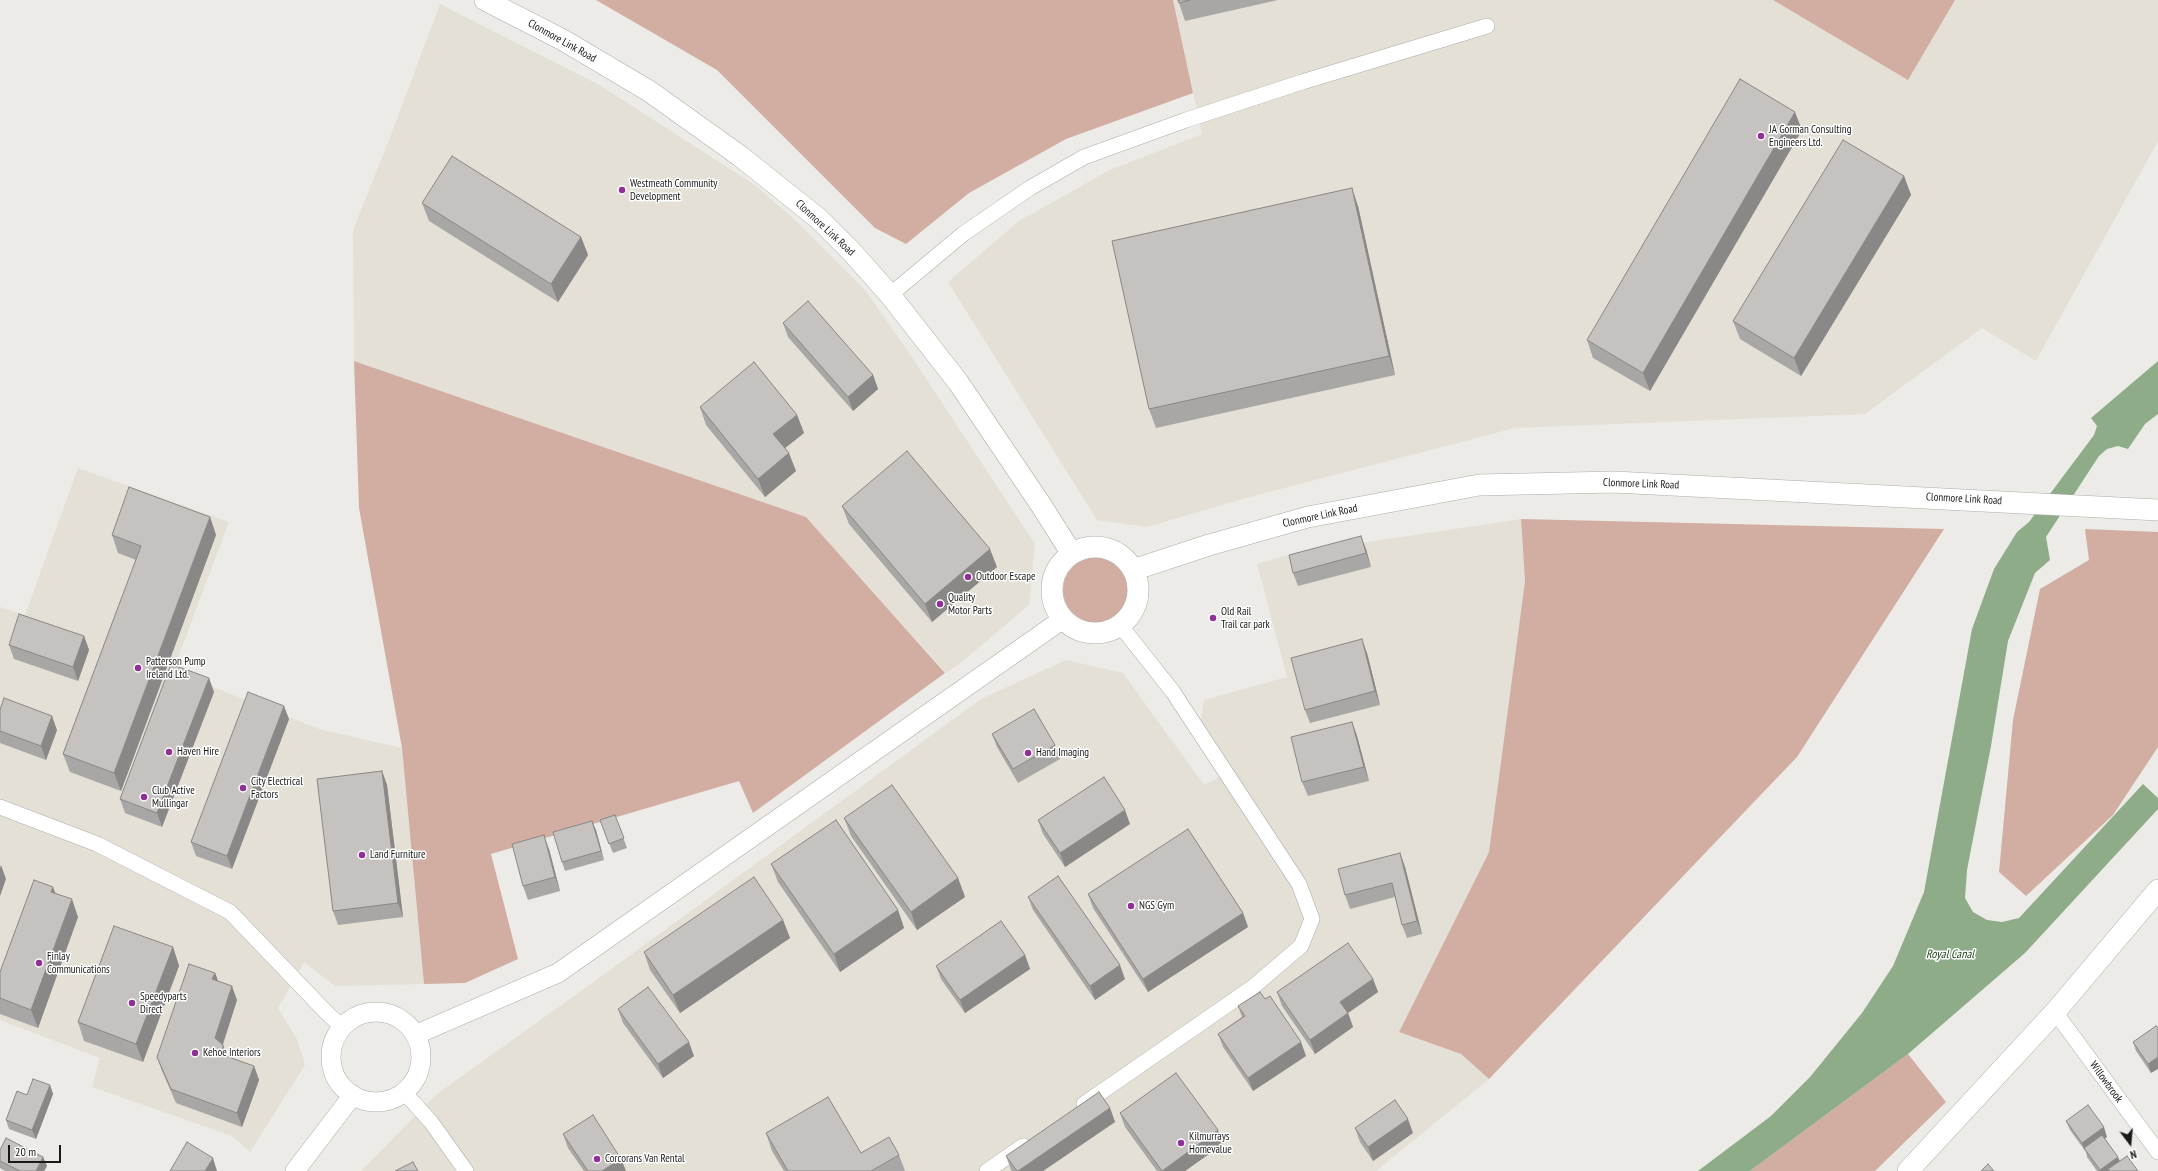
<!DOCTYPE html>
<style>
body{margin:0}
#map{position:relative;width:2158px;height:1171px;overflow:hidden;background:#ecebe7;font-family:"PT Sans Narrow",sans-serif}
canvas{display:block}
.north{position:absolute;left:2110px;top:1123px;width:40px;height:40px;-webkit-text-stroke:3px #fff;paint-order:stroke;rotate:164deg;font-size:11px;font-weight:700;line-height:16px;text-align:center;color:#191918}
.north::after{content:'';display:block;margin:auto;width:14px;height:18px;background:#191918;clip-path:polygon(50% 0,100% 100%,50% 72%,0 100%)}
.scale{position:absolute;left:8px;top:1145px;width:53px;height:18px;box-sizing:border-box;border:2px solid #191918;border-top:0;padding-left:5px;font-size:12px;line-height:14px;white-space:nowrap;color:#191918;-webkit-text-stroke:3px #fff;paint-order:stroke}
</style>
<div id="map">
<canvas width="2158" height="1171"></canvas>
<div class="north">N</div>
<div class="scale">20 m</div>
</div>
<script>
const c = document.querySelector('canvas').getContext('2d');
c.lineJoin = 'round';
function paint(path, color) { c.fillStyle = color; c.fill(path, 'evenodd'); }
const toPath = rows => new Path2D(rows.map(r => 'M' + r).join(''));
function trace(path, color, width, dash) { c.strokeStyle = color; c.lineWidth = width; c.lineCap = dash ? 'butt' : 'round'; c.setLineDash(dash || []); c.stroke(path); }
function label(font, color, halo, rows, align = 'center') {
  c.font = font + ' "PT Sans Narrow",sans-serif'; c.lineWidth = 3; c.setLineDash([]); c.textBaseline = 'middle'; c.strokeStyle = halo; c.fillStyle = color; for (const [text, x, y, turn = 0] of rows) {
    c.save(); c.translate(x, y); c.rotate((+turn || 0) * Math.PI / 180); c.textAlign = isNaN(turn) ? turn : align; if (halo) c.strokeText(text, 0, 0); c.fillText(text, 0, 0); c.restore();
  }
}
const built = toPath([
 [1173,0,2158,0,2158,141,2036,361,1982,328,1865,414,1515,428,1246,498,1147,527,1097,520,948,282,1019,221,1110,170,1202,134],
 [440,4,601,86,755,185,796,221,865,290,906,348,1035,544,1029,605,962,662,946,673,806,517,354,361,353,230,391,135],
 [78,468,229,522,173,671,319,729,402,748,424,984,335,986,304,962,278,1008,297,1039,305,1065,250,1152,232,1136,92,1087,100,1058,0,1020,0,607,25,615],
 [1521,519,1525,581,1489,852,1399,1032,1461,1054,1489,1079,1376,1171,361,1171,437,1094,595,981,981,699,1066,660,1123,673,1204,785,1232,770,1200,726,1204,700,1287,677,1257,564,1294,553]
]);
const green = toPath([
 [596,0,1173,0,1193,93,1066,139,969,193,906,244,875,228,717,70],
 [1773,0,1955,0,1908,80],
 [354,361,806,517,945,673,753,813,739,781,491,854,518,959,465,983,424,984,402,748,359,508],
 [1521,519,1944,529,1797,757,1489,1079,1461,1054,1399,1032,1489,852,1525,581],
 [2085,529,2158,532,2158,747,2113,815,2026,896,1999,872,2013,720,2040,589,2089,560],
 '1063 590a33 33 0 1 1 66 0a33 33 0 1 1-66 0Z',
 [1908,1054,1946,1102,1875,1171,1750,1171]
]);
const water = toPath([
 [2158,361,2158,414,2145,424,2128,449,2118,446,2107,449,2099,456,2046,537,2050,560,2035,573,2008,641,1991,746,1967,870,1965,898,1973,912,1987,920,2002,922,2019,918,2143,784,2158,798,2158,809,2025,953,1908,1054,1750,1171,1698,1171,1771,1116,1810,1077,1862,1013,1893,966,1924,892,1972,629,1994,569,2017,532,2029,522,2094,435,2097,426,2091,418]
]);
const minor = toPath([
 [890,295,963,234,1030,188,1084,157,1186,120,1302,82,1487,26],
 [0,807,97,844,230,912,326,1012,342,1027],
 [2055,1012,2158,1152],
 [404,1092,431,1122,466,1171],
 [1084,1104,1253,987,1301,946,1312,919,1299,884,1173,692,1120,625],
 [987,1171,1023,1146]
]);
const tertiary = toPath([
 '331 1057a45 45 0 1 1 90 0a45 45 0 1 1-90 0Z',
 [415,1035,558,973,1063,619],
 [295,1171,353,1095]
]);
const secondary = toPath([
 [485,0,563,40,649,91,740,156,819,219,851,251,890,295,958,382,1041,505,1072,554],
 '1052 590a43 43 0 1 1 86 0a43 43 0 1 1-86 0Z',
 [1133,570,1209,545,1308,517,1479,485,1614,482,2158,510],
 [1908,1171,2055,1012,2158,890]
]);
const wall = toPath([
 [1178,0,1278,0,1185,21],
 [1802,130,1650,391,1593,358,1587,340],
 [1904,176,1911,195,1801,376,1740,339,1733,321],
 [422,203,581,237,588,255,558,302,429,221],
 [1358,206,1395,375,1156,428,1149,409],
 [783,323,873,375,878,389,853,411,788,337],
 [700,407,797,415,804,433,785,448,796,471,765,497,706,425],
 [842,506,997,567,932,622,849,524],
 [210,517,216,535,121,791,70,772,63,754,136,560,118,553,112,535],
 [1366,549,1371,567,1298,586,1293,573],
 [84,636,89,650,78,681,14,659,9,645],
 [1367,653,1380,705,1310,723,1305,710],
 [214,692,162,827,125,813,120,799],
 [0,710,57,730,46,760,0,743],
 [289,719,232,869,196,856,191,842],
 [1352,722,1357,736,1369,781,1308,796,1302,782],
 [992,734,1055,745,1060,759,1018,783,997,747],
 [382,771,387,785,403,917,338,925,333,911],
 [615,815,627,848,613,853,600,820],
 [844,818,958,878,965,897,917,930,851,836],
 [1038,820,1130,824,1065,867,1043,834],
 [596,830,604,860,565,871,562,862],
 [549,849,560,891,528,900,523,886],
 [1400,853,1405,867,1422,934,1407,938,1402,925,1395,897,1350,909,1345,895],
 [771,864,898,910,904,928,840,972,778,882],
 [55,893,78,917,38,1028,0,1014,0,972],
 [1088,894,1243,913,1248,927,1148,992,1093,908],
 [1028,897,1125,979,1095,1000,1033,910],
 [783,920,790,938,680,1013,650,970,644,952],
 [173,947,179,966,143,1062,84,1041,78,1022],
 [1025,955,1030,969,965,1013,941,979,936,966],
 [215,973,218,981,237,1000,223,1045,227,1057,254,1066,259,1080,242,1127,176,1103,162,1071,157,1057],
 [1373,979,1378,992,1348,1013,1353,1027,1315,1054,1282,1006,1277,992],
 [1238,1006,1306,1056,1253,1091,1223,1047,1218,1034,1242,1017],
 [618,1009,694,1056,663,1078,623,1023],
 [2156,1026,2151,1073,2136,1051,2133,1042],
 [50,1085,53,1094,36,1139,9,1129,6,1120,27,1095],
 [1110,1108,1115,1122,1043,1171,1012,1171,1011,1170,1006,1156],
 [1120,1113,1223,1144,1185,1171,1157,1171,1125,1127],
 [2066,1121,2107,1137,2105,1138,2120,1161,2138,1171,2097,1171,2087,1157,2086,1152,2070,1130],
 [1355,1128,1413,1133,1373,1161,1360,1142],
 [766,1133,861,1153,899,1155,905,1171,784,1171,772,1151],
 [563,1134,621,1159,626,1171,584,1171,568,1148],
 [0,1150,43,1157,47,1166,44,1171,5,1171,0,1168]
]);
const shadedWall = toPath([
 [1795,112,1802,130,1650,391,1643,373],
 [1904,176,1911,195,1801,376,1794,358],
 [1352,188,1358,206,1395,375,1389,356],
 [581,237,588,255,558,302,551,284],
 [873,375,878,389,853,411,848,397],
 [797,415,804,433,780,452,773,434],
 [789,453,796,471,765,497,758,479],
 [210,517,216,535,121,791,114,773],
 [1361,536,1366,549,1371,567,1366,553],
 [990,549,997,567,932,622,925,604],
 [84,636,89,650,78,681,73,667],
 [1362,639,1367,653,1380,705,1375,691],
 [209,678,214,692,162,827,157,813],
 [284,706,289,719,232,869,227,856],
 [52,716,57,730,46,760,41,746],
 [1352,722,1357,736,1369,781,1364,767],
 [382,771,387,785,403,917,398,903],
 [1125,810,1130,824,1065,867,1060,853],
 [592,821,596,830,604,860,601,851],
 [544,835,549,849,560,891,555,877],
 [1400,853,1405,867,1422,934,1417,921],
 [1,865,6,879,0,896,0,868],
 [958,878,965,897,917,930,911,912],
 [53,887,60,905,51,892],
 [72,899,78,917,38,1028,31,1010],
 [898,910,904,928,840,972,834,954],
 [1243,913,1248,927,1148,992,1143,979],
 [783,920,790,938,680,1013,673,995],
 [173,947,179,966,143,1062,136,1044],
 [1025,955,1030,969,965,1013,960,1000],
 [1120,965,1125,979,1095,1000,1090,986],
 [215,973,220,986,212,979],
 [1373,979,1378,992,1345,1015,1340,1002],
 [232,986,237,1000,220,1052,215,1038],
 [1348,1013,1353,1027,1315,1054,1310,1040],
 [689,1042,694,1056,663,1078,658,1064],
 [1301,1042,1306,1056,1253,1091,1248,1078],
 [223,1045,228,1059,223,1055],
 [2158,1057,2158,1069,2151,1073,2148,1064],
 [254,1066,259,1080,242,1127,237,1113],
 [50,1085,53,1094,36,1139,32,1130],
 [1110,1108,1115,1122,1043,1171,1018,1171],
 [1408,1119,1413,1133,1373,1161,1368,1147],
 [2104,1127,2107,1137,2086,1151,2084,1148,2085,1152,2082,1143],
 [1218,1130,1223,1144,1185,1171,1162,1171],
 [43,1157,47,1166,44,1171,36,1171],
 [2118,1157,2122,1166,2108,1169,2109,1171,2100,1171,2100,1170],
 [213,1158,217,1171,205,1171],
 [621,1159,626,1171,602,1171]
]);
const building = toPath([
 [1178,0,1190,0,1179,3,1178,0],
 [1740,79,1795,112,1643,373,1587,340,1740,79],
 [1843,140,1904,176,1794,358,1733,321,1843,140],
 [452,156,581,237,551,284,422,203,452,156],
 [1352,188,1389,356,1149,409,1112,241,1352,188],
 [808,301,873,375,848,397,783,323,808,301],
 [754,362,797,415,773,434,789,453,758,479,700,407,754,362],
 [907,451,990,549,925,604,842,506,907,451],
 [129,487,210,517,114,773,63,754,141,546,112,535,129,487],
 [1361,536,1366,553,1293,573,1289,555,1361,536],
 [19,614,84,636,73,667,9,645,19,614],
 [1362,639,1375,691,1305,710,1291,658,1362,639],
 [171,664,209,678,157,813,120,799,171,664],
 [248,692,284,706,227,856,191,842,248,692],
 [4,698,52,716,41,746,0,731,0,710,4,698],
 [1034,709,1055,745,1013,769,992,734,1034,709],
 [1352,722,1364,767,1302,782,1291,737,1352,722],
 [382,771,398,903,333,911,317,779,382,771],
 [1104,777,1125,810,1060,853,1038,820,1104,777],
 [892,785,958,878,911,912,844,818,892,785],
 [615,815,624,838,609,844,600,820,615,815],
 [836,820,898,910,834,954,771,864,836,820],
 [592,821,601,851,562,862,553,832,592,821],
 [1188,829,1243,913,1143,979,1088,894,1188,829],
 [544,835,555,877,523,886,512,844,544,835],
 [1400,853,1417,921,1402,925,1392,883,1345,895,1338,869,1400,853],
 [1058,876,1120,965,1090,986,1028,897,1058,876],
 [754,877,783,920,673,995,644,952,754,877],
 [34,880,53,887,51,892,72,899,31,1010,0,998,0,972,34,880],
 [1001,921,1025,955,960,1000,936,966,1001,921],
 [114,926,173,947,136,1044,78,1022,114,926],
 [1348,943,1373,979,1340,1002,1348,1013,1310,1040,1277,992,1348,943],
 [189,964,215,973,212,979,232,986,215,1038,223,1045,223,1055,254,1066,237,1113,171,1089,157,1057,189,964],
 [648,987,689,1042,658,1064,618,1009,648,987],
 [1260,992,1265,999,1270,996,1301,1042,1248,1078,1218,1034,1245,1016,1238,1006,1260,992],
 [2156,1026,2158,1028,2158,1057,2148,1064,2133,1042,2156,1026],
 [1176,1073,1218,1130,1162,1171,1120,1113,1176,1073],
 [33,1079,50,1085,32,1130,6,1120,17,1091,27,1095,33,1079],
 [1099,1092,1110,1108,1018,1171,1017,1171,1006,1156,1099,1092],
 [828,1097,861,1153,889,1137,899,1155,871,1171,788,1171,766,1133,828,1097],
 [1395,1100,1408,1119,1368,1147,1355,1128,1395,1100],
 [2088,1105,2104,1127,2082,1143,2066,1121,2088,1105],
 [593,1115,621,1159,602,1171,588,1171,563,1134,593,1115],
 [2102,1135,2118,1157,2100,1170,2084,1148,2102,1135],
 [6,1138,43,1157,36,1171,20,1171,0,1161,0,1150,6,1138],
 [187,1142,213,1158,205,1171,170,1171,187,1142],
 [2127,1156,2138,1171,2110,1171,2108,1169,2127,1156],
 [413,1162,418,1171,395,1171,413,1162],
 [1988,1164,1994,1171,1981,1171,1988,1164]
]);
const markers = [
 [1761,136,4,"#902f96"],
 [622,190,4,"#902f96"],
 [968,577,4,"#902f96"],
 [940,604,4,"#902f96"],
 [1213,618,4,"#902f96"],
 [138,668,4,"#902f96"],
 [169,752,4,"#902f96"],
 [1028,753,4,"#902f96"],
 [243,788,4,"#902f96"],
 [144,797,4,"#902f96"],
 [362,855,4,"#902f96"],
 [1131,906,4,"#902f96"],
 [39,963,4,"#902f96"],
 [132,1003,4,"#902f96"],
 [195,1053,4,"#902f96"],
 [1181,1143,4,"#902f96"],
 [597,1159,4,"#902f96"]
];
const streetNames = [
 ["Clonmore Link Road",562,41,29],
 ["Clonmore Link Road",825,228,43],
 ["Clonmore Link Road",1641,484,2],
 ["Clonmore Link Road",1964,499,3],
 ["Clonmore Link Road",1320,516,-12],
 ["Willowbrook",2106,1082,54]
];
const poiNames = [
 ["JA Gorman Consulting",1769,130],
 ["Engineers Ltd.",1769,143],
 ["Westmeath Community",630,184],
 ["Development",630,197],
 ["Outdoor Escape",976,577],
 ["Quality",948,598],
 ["Motor Parts",948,611],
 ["Old Rail",1221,612],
 ["Trail car park",1221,625],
 ["Patterson Pump",146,662],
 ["Ireland Ltd.",146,675],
 ["Haven Hire",177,752],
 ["Hand Imaging",1036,753],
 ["City Electrical",251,782],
 ["Factors",251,795],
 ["Club Active",152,791],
 ["Mullingar",152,804],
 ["Land Furniture",370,855],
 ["NGS Gym",1139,906],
 ["Finlay",47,957],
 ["Communications",47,970],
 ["Speedyparts",140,997],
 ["Direct",140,1010],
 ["Kehoe Interiors",203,1053],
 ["Kilmurrays",1189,1137],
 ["Homevalue",1189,1150],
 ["Corcorans Van Rental",605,1159]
];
const waterNames = [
 ["Royal Canal",1950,955]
];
paint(built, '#e4e0d6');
paint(green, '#d2aea2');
paint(water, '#8fac89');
trace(minor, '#adaca9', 16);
trace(tertiary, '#adaca9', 20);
trace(secondary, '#adaca9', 22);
trace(minor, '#fff', 15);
trace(tertiary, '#fff', 19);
trace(secondary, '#fff', 21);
paint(wall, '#a9a7a5');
paint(shadedWall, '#8a8886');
paint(building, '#c5c2c0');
trace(building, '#8a8886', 1);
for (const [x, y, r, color] of markers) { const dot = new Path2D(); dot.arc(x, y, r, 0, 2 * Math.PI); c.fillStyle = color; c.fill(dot); trace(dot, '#fff', 1.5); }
label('11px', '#191918', '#fff', streetNames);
label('11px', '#191918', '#fff', poiNames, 'left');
label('italic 12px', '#244c1b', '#fff', waterNames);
</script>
